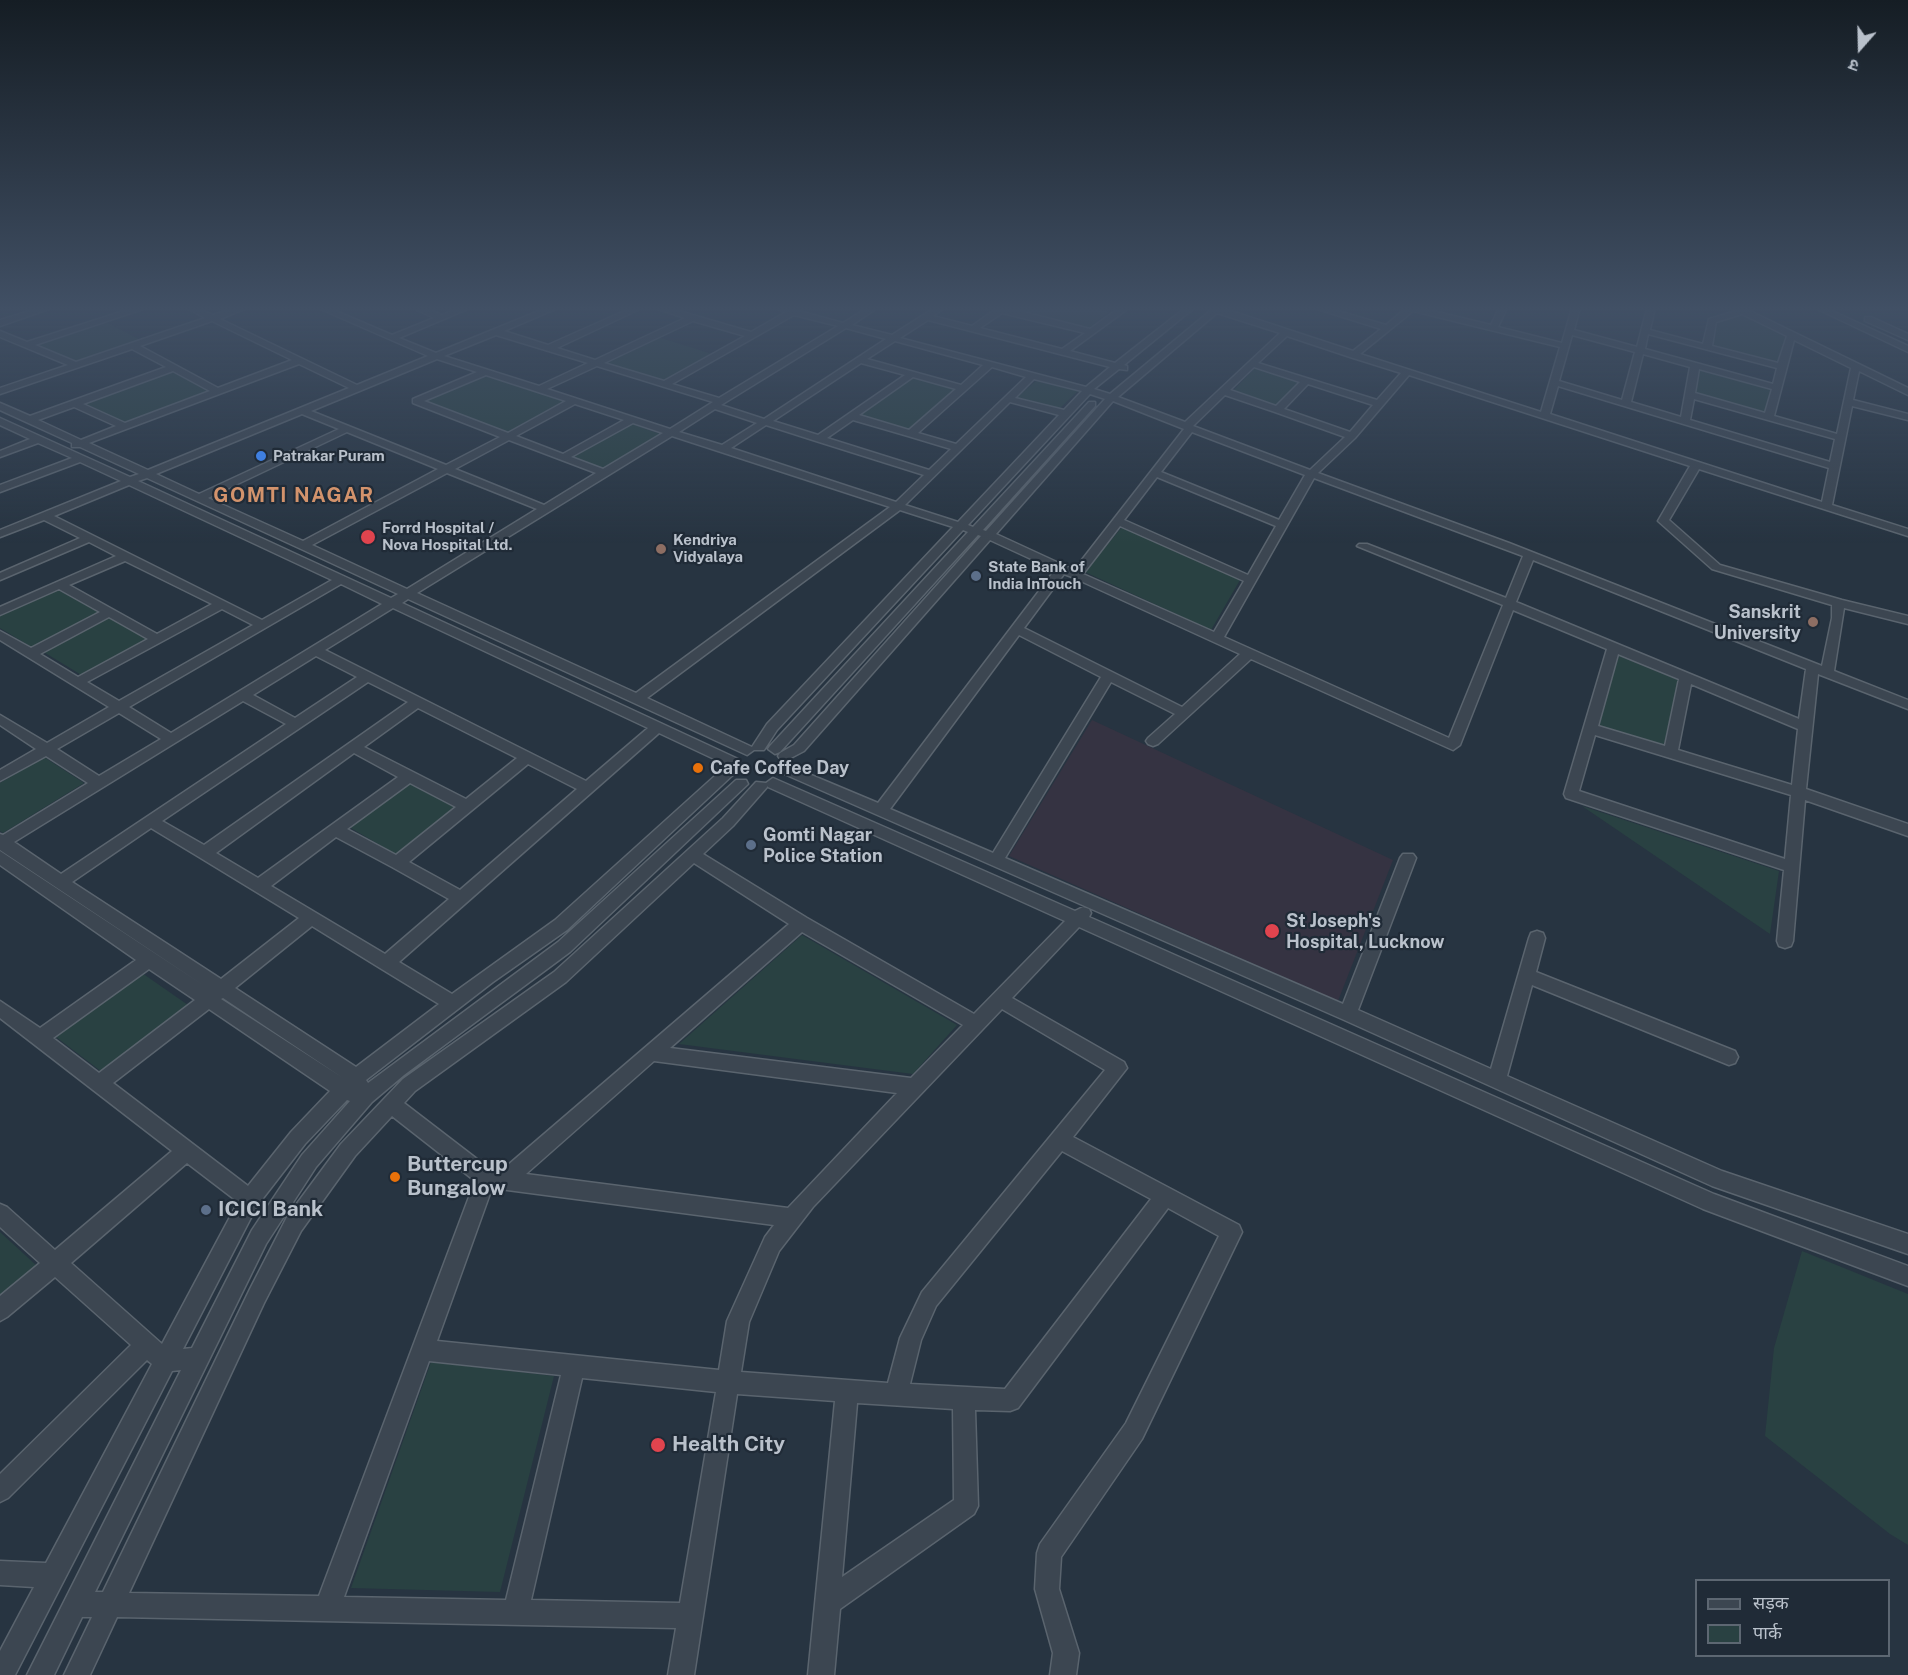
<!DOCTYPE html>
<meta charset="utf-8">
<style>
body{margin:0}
#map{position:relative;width:1908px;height:1675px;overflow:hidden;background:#273441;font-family:"Public Sans","Noto Sans Devanagari",sans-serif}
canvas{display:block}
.legend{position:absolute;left:1695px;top:1579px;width:195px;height:78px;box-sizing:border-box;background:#202b37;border:2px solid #5d6772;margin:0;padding:8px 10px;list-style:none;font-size:18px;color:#b9c1cb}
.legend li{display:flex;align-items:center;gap:12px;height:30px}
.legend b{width:30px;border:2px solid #5d6772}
.north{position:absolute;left:1830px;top:18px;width:60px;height:60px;-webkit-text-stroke:4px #202b37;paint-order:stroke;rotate:200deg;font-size:16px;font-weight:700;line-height:24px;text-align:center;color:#b9c1cb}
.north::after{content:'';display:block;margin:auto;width:21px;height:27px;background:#b9c1cb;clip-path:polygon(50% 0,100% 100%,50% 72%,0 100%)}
</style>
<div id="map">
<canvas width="1908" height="1675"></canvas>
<ul class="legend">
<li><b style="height:8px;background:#3c4651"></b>सड़क</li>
<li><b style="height:16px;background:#294142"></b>पार्क</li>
</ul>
<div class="north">उ</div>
</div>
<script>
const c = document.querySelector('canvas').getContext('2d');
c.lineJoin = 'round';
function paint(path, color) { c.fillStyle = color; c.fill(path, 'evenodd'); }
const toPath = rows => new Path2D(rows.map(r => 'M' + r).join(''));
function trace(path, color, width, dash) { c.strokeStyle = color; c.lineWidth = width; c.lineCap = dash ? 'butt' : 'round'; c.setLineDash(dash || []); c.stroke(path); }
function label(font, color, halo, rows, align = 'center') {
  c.font = font + ' "Public Sans",sans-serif'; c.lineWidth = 4.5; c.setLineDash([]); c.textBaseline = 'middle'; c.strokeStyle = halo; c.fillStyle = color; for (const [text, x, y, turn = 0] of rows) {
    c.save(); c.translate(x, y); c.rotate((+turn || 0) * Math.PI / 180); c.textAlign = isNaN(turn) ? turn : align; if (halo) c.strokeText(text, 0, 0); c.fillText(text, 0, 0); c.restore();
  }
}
const medical = toPath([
 [1092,720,1393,860,1338,1001,1009,856]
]);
const green = toPath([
 [1092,308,1109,312,1089,328,1010,309],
 [1742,314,1786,335,1777,364,1712,347,1718,322],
 [106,322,142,341,79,362,34,345],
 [658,337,712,354,664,382,604,362],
 [1255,368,1299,382,1276,406,1233,391],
 [1700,370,1771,389,1765,413,1695,394],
 [170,371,212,392,127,424,82,402],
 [484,375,566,402,508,433,424,401],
 [912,377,956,390,909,432,857,417],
 [1036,381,1078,391,1059,409,1016,398],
 [626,422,660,434,602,469,567,456],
 [1122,527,1240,580,1211,630,1085,572],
 [58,590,100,613,33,648,0,628,0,615],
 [108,616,150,640,83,676,42,651],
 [1619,656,1678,680,1664,746,1597,725],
 [44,757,84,783,3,833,0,831,0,783],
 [408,783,456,808,397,855,349,827],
 [1582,806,1779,871,1770,934],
 [802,935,957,1025,913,1074,679,1044],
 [142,973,188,1005,102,1072,56,1037],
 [0,1232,37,1266,0,1298],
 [1802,1251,1908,1294,1908,1545,1890,1534,1765,1436,1774,1348],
 [431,1362,554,1376,500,1592,351,1588]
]);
const minor = toPath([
 [39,308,52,308,0,326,0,320,39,308],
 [133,308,146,308,35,345,76,362,205,318,187,308,198,308,213,315,234,308,247,308,220,319,357,385,428,356,318,308,329,308,392,335,434,318,413,308,425,308,442,315,458,308,470,308,399,338,436,353,546,308,558,308,504,331,548,345,631,308,642,308,557,348,595,360,685,318,655,308,669,308,751,332,786,312,775,308,799,308,799,311,843,323,867,308,877,308,852,325,892,335,934,308,944,308,933,316,972,326,997,308,1007,308,1090,329,1119,308,1129,308,1070,351,1115,363,1185,308,1194,308,1124,365,1127,366,1127,370,1119,369,1094,389,1110,394,1210,311,1206,308,1222,308,1353,351,1381,329,1314,308,1328,308,1386,325,1406,308,1421,308,1491,325,1499,308,1507,308,1498,327,1562,343,1572,308,1580,308,1574,330,1637,347,1647,308,1655,308,1650,330,1703,344,1709,319,1736,311,1733,308,1744,308,1908,388,1908,395,1859,371,1853,400,1908,414,1908,420,1852,406,1832,505,1908,529,1908,536,1699,469,1669,520,1720,565,1842,600,1908,616,1908,624,1844,608,1834,671,1908,700,1908,709,1818,674,1806,789,1908,824,1908,836,1805,800,1793,941,1791,946,1785,948,1779,946,1777,941,1784,870,1566,798,1564,794,1607,649,1513,610,1460,745,1453,750,1251,659,1158,744,1153,746,1148,744,1146,741,1148,738,1175,714,1111,682,1005,858,1343,1004,1400,858,1403,854,1413,854,1416,858,1358,1010,1491,1069,1529,938,1531,933,1537,931,1543,933,1545,938,1536,972,1735,1051,1738,1057,1735,1063,1729,1065,1532,985,1507,1076,1722,1171,1908,1234,1908,1254,1712,1186,1342,1019,782,773,780,770,782,767,792,767,878,803,1055,570,990,540,804,751,785,761,780,759,778,756,780,753,794,745,981,536,978,535,780,752,775,754,768,749,770,746,968,532,963,530,777,730,764,750,754,750,747,755,408,599,402,603,738,759,740,762,736,766,738,769,736,772,567,930,493,982,366,1080,368,1083,558,942,736,780,746,780,748,784,570,952,404,1075,372,1102,316,1167,266,1244,95,1592,103,1592,250,1289,287,1217,341,1144,403,1079,554,972,723,818,756,782,766,783,773,778,1075,911,1083,907,1089,909,1091,913,1089,917,1714,1194,1908,1266,1908,1286,1703,1209,1079,927,1012,998,1124,1062,1127,1068,1073,1137,1239,1225,1242,1232,1142,1439,1061,1557,1059,1589,1079,1653,1076,1675,1050,1675,1053,1653,1035,1589,1037,1553,1040,1544,1126,1423,1219,1236,1168,1208,1018,1408,1010,1411,975,1410,978,1506,974,1514,840,1609,834,1675,808,1675,835,1401,737,1394,694,1675,668,1675,676,1628,117,1617,90,1675,64,1675,92,1617,82,1617,54,1675,27,1675,181,1370,172,1371,15,1675,0,1675,0,1651,34,1587,0,1585,0,1561,46,1563,152,1364,147,1360,8,1498,0,1502,0,1474,131,1345,55,1277,7,1317,0,1321,0,1296,40,1263,0,1227,0,1204,7,1207,55,1250,172,1151,0,1018,0,1001,40,1028,136,960,0,865,0,851,209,989,0,850,0,834,3,835,88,783,46,756,0,781,0,770,36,749,0,725,0,715,47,743,109,707,0,640,0,631,31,648,100,612,59,589,0,615,0,607,116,556,89,542,0,580,0,573,80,538,44,520,0,537,0,530,121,481,80,462,0,492,0,485,72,458,38,443,0,457,0,451,30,439,0,425,0,418,130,477,139,474,80,447,72,447,72,443,0,410,0,403,30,416,166,367,132,349,0,394,0,388,68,365,0,337,0,331,27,342,133,308],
 [1413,311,1560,347,1541,412,1360,354,1413,311],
 [1002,313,1085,333,1062,349,980,328,1002,313],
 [1217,313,1280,333,1185,422,1118,397,1217,313],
 [1742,314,1787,336,1778,363,1712,346,1716,322,1742,314],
 [794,315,838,326,719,398,672,384,794,315],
 [928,320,1110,367,1086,387,900,338,928,320],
 [212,321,292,360,218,388,140,346,212,321],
 [693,321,745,336,664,381,604,363,693,321],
 [846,328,886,339,764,419,721,405,846,328],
 [1648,334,1777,368,1773,384,1645,349,1648,334],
 [496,335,588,363,539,386,444,356,496,335],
 [1572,335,1635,352,1622,400,1559,381,1572,335],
 [1287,336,1350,357,1401,373,1377,400,1258,363,1287,336],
 [1794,340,1851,368,1837,434,1774,416,1794,340],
 [895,341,983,365,961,385,867,359,895,341],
 [1643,354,1690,367,1681,417,1631,402,1643,354],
 [437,359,477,372,413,399,413,403,500,437,446,465,311,411,437,359],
 [861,363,905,375,818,435,773,421,861,363],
 [299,364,349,388,148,470,89,443,299,364],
 [597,366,713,402,670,429,547,389,597,366],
 [992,367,1026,377,956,444,918,433,992,367],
 [1254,367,1300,382,1276,406,1230,390,1254,367],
 [1699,369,1772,389,1765,413,1695,393,1699,369],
 [173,371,210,391,125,423,83,404,173,371],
 [486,375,566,401,508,433,424,401,486,375],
 [1409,375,1690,466,1658,521,1712,569,1832,605,1832,618,1822,666,1509,543,1318,473,1355,438,1409,375],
 [913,377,956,389,909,430,859,415,913,377],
 [1034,379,1082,391,1064,410,1015,398,1034,379],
 [1308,384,1373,405,1350,432,1284,409,1308,384],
 [1558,386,1829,468,1822,502,1550,414,1558,386],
 [1090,394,1105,399,986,531,983,530,1095,406,1095,402,1089,402,973,527,968,525,1090,394],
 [1225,395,1275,412,1345,437,1310,470,1193,426,1225,395],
 [1694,399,1835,439,1830,462,1690,420,1694,399],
 [1113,401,1184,429,1074,570,996,534,1113,401],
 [1010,402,1059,415,958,522,905,505,1010,402],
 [575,404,624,420,563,454,516,436,575,404],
 [74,407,116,426,81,440,38,420,74,407],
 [715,409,757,423,722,445,679,432,715,409],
 [302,414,339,429,199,494,156,474,302,414],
 [853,420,908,436,951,449,929,470,827,438,853,420],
 [633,423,663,433,603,469,571,457,633,423],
 [766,425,816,441,924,475,896,502,731,448,766,425],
 [347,432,438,469,303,541,208,498,347,432],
 [1192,432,1305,475,1279,520,1161,472,1192,432],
 [672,436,890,507,636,693,417,593,672,436],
 [509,440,596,473,544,505,455,469,509,440],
 [447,473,537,509,407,589,312,545,447,473],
 [1157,477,1276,526,1248,575,1124,520,1157,477],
 [147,478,299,548,398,594,391,598,138,481,147,478],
 [1314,478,1523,556,1506,598,1367,544,1359,544,1357,546,1503,605,1449,738,1224,637,1314,478],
 [129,485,332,580,262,620,54,516,129,485],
 [900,510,953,527,767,724,752,747,647,698,900,510],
 [1120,526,1244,581,1214,632,1083,574,1120,526],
 [1533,560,1806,669,1799,719,1516,602,1533,560],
 [125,561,212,604,157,634,69,585,125,561],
 [1064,574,1072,577,1240,654,1182,707,1024,628,1064,574],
 [341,584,382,604,171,733,129,707,341,584],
 [393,608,648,728,586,781,325,650,393,608],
 [222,609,253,625,119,701,87,682,222,609],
 [109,617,148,639,78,677,40,654,109,617],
 [1019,635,1101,677,993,853,890,809,1019,635],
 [1618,654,1679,679,1665,746,1598,726,1618,654],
 [316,656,357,677,295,718,253,695,316,656],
 [368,682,408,702,204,845,162,821,368,682],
 [1691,684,1798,729,1792,785,1678,750,1691,684],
 [243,701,286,724,61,874,14,842,243,701],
 [418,708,517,758,466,799,364,747,418,708],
 [119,713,161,739,99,776,57,749,119,713],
 [659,733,727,765,555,920,452,994,399,962,659,733],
 [1595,735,1791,795,1785,859,1579,791,1595,735],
 [354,753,398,777,258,878,216,853,354,753],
 [528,764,577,789,460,890,409,862,528,764],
 [410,783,456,807,396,855,347,829,410,783],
 [768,786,768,787,1065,921,974,1014,807,918,703,854,733,826,768,786],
 [151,828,199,857,299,918,221,979,72,882,151,828],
 [336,837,392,867,449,899,385,954,271,886,336,837],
 [694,863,789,924,501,1171,490,1169,404,1103,415,1091,566,982,694,863],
 [312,926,380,968,439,1004,356,1067,235,988,312,926],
 [802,932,963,1025,911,1078,670,1048,802,932],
 [149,969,195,1000,99,1073,53,1038,149,969],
 [223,998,343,1078,221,999,223,998],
 [209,1009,330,1091,291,1132,248,1186,113,1083,209,1009],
 [1002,1009,1105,1070,922,1292,900,1338,888,1383,741,1372,749,1322,779,1251,813,1207,1002,1009],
 [654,1061,897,1093,788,1208,526,1174,654,1061],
 [347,1100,350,1101,302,1155,252,1230,192,1348,183,1349,257,1206,305,1144,347,1100],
 [392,1116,475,1181,319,1596,129,1593,264,1303,301,1231,355,1156,392,1116],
 [1062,1151,1151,1199,1005,1389,910,1384,921,1340,936,1306,1062,1151],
 [187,1163,238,1202,162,1344,71,1263,187,1163],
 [492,1188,774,1225,765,1237,727,1321,719,1370,437,1341,492,1188],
 [429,1361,561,1375,506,1600,344,1597,429,1361],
 [582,1378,716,1392,680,1603,531,1600,582,1378],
 [857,1403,953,1409,954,1500,842,1577,857,1403],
 [1815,308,1826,308,1908,346,1908,352,1815,308],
 [1865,317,1871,317,1908,334,1908,340,1865,321,1865,317]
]);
const markers = [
 [261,456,6,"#3f7fe0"],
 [368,537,8,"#e0444e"],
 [661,549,6,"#8d6e63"],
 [976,576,6,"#5c6f8a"],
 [1813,622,6,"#8d6e63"],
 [698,768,6,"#e8710a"],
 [751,845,6,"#5c6f8a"],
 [1272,931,8,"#e0444e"],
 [395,1177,6,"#e8710a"],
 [206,1210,6,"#5c6f8a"],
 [658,1445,8,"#e0444e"]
];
const farPoinames = [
 ["Patrakar Puram",273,456],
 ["Forrd Hospital /",382,528],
 ["Nova Hospital Ltd.",382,545],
 ["Kendriya",673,540],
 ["Vidyalaya",673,557],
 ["State Bank of",988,567],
 ["India InTouch",988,584]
];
const poiNames = [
 ["Sanskrit",1801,612,"right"],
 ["University",1801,633,"right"],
 ["Cafe Coffee Day",710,768],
 ["Gomti Nagar",763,835],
 ["Police Station",763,856],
 ["St Joseph's",1286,921],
 ["Hospital, Lucknow",1286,942]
];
const farDistrictnames = [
 ["GOMTI NAGAR",294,496]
];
const nearPoinames = [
 ["Buttercup",407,1165],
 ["Bungalow",407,1189],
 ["ICICI Bank",218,1210],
 ["Health City",672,1445]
];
paint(medical, '#353342');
paint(green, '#294142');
trace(minor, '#5a646e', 3);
paint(minor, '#3c4651');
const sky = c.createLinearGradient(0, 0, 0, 543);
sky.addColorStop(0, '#151d24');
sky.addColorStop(0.57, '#415065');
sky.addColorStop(1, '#41506500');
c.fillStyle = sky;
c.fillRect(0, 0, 1908, 543);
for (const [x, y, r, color] of markers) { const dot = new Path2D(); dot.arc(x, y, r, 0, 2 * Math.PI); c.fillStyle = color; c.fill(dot); trace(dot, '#202b37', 2); }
label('bold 15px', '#b9c1cb', '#202b37', farPoinames, 'left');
label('bold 18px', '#b9c1cb', '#202b37', poiNames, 'left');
c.letterSpacing = '1.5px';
label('bold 20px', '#d3936c', '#202b37', farDistrictnames);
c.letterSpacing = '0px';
label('bold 21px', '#b9c1cb', '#202b37', nearPoinames, 'left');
</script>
